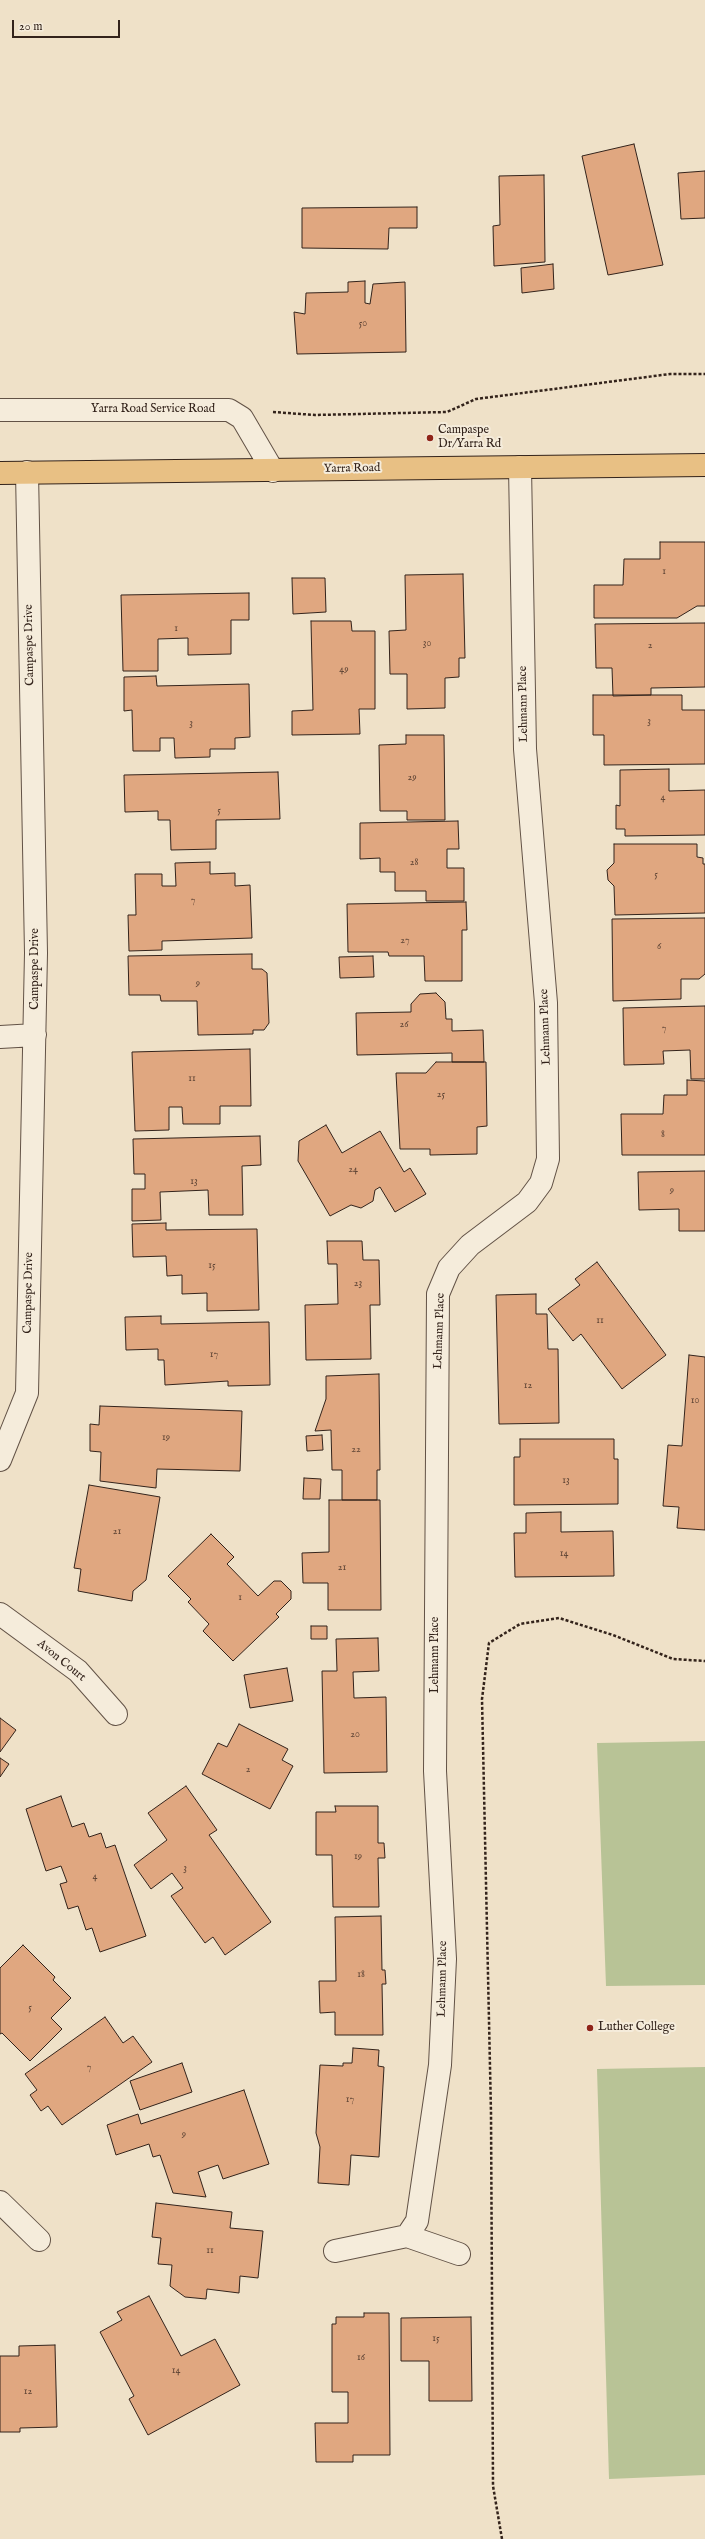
<!DOCTYPE html>
<style>
body{margin:0}
#map{position:relative;width:705px;height:2539px;overflow:hidden;background:#efe1c8;font-family:"IM FELL English",serif}
canvas{display:block}
.scale{position:absolute;left:12px;top:20px;width:108px;height:18px;box-sizing:border-box;border:2px solid #33231b;border-top:0;padding-left:5px;font-size:12px;line-height:14px;white-space:nowrap;color:#33231b;-webkit-text-stroke:3px #f5ecdb;paint-order:stroke}
</style>
<div id="map">
<canvas width="705" height="2539"></canvas>
<div class="scale">20 m</div>
</div>
<script>
const c = document.querySelector('canvas').getContext('2d');
c.lineJoin = 'round';
function paint(path, color) { c.fillStyle = color; c.fill(path, 'evenodd'); }
const toPath = rows => new Path2D(rows.map(r => 'M' + r).join(''));
function trace(path, color, width, dash) { c.strokeStyle = color; c.lineWidth = width; c.lineCap = dash ? 'butt' : 'round'; c.setLineDash(dash || []); c.stroke(path); }
function label(font, color, halo, rows, align = 'center') {
  c.font = font + ' "IM FELL English",serif'; c.lineWidth = 4; c.setLineDash([]); c.textBaseline = 'middle'; c.strokeStyle = halo; c.fillStyle = color; for (const [text, x, y, turn = 0] of rows) {
    c.save(); c.translate(x, y); c.rotate((+turn || 0) * Math.PI / 180); c.textAlign = isNaN(turn) ? turn : align; if (halo) c.strokeText(text, 0, 0); c.fillText(text, 0, 0); c.restore();
  }
}
const green = toPath([
 [705,1741,705,1985,606,1986,597,1743],
 [705,2067,705,2475,609,2479,597,2069]
]);
const building = toPath([
 [634,144,663,265,608,275,582,156,634,144],
 [705,171,705,218,681,219,678,173,705,171],
 [544,175,545,262,494,266,493,226,500,225,499,176,544,175],
 [417,207,417,228,389,228,388,249,302,248,302,208,417,207],
 [553,264,554,289,522,293,521,268,553,264],
 [365,281,365,303,370,304,373,284,405,282,406,352,297,354,294,312,305,314,306,293,348,292,348,282,365,281],
 [660,542,705,542,705,606,697,606,677,618,594,618,594,585,623,585,624,559,660,559,660,542],
 [463,574,465,658,459,658,459,677,445,678,445,708,407,709,407,674,390,674,389,631,406,630,405,575,463,574],
 [292,578,325,578,326,612,293,614,292,578],
 [249,593,249,620,231,620,231,654,188,655,188,638,158,639,158,671,123,671,121,595,249,593],
 [311,621,351,621,352,631,375,631,375,709,359,709,360,734,292,735,292,711,313,710,311,621],
 [705,623,705,687,651,688,651,695,613,696,612,668,596,668,595,624,705,623],
 [156,676,157,686,249,684,250,737,235,738,235,749,210,749,210,757,175,758,174,738,160,738,160,751,133,751,132,710,124,711,124,677,156,676],
 [593,695,682,695,682,710,705,710,705,764,604,765,604,735,593,735,593,695],
 [406,735,444,735,445,820,407,820,407,811,380,811,379,745,406,744,406,735],
 [669,769,669,791,705,790,705,835,625,836,625,829,616,829,616,805,620,806,620,770,669,769],
 [278,772,280,819,216,820,216,849,171,850,170,820,158,820,158,811,125,812,124,775,278,772],
 [458,821,459,849,447,849,447,868,464,868,464,901,426,901,426,891,395,891,395,872,380,872,380,858,360,859,360,823,458,821],
 [614,844,697,844,697,857,703,858,703,864,705,864,705,913,615,915,614,886,608,880,607,870,614,863,614,844],
 [210,862,210,874,235,873,235,886,250,885,252,938,162,941,162,950,129,951,128,915,136,915,135,874,162,874,162,886,176,886,175,863,210,862],
 [466,902,467,930,462,930,462,981,425,981,424,956,389,956,388,952,348,952,347,904,466,902],
 [705,918,705,974,699,979,681,979,681,999,613,1001,612,919,705,918],
 [252,954,252,969,262,969,267,973,269,1023,264,1030,253,1030,253,1034,198,1035,197,1001,161,1001,160,995,129,995,128,956,252,954],
 [373,956,374,977,340,978,339,957,373,956],
 [436,993,445,1002,446,1019,452,1019,452,1031,483,1030,484,1062,452,1062,452,1053,357,1055,356,1013,411,1012,411,1004,420,994,436,993],
 [705,1006,705,1079,691,1079,690,1050,663,1051,664,1064,624,1065,623,1008,705,1006],
 [250,1049,251,1106,220,1106,220,1124,183,1124,182,1107,169,1107,169,1130,135,1131,132,1052,250,1049],
 [436,1062,486,1062,487,1126,477,1127,477,1154,430,1155,430,1149,400,1149,396,1073,426,1073,436,1062],
 [687,1080,705,1081,705,1155,622,1155,621,1114,663,1114,664,1095,687,1095,687,1080],
 [326,1125,342,1153,380,1131,404,1172,410,1168,426,1194,395,1212,380,1187,375,1190,373,1201,361,1208,351,1205,330,1216,298,1161,299,1141,326,1125],
 [260,1136,261,1165,242,1166,243,1215,209,1215,208,1190,160,1192,161,1220,132,1221,132,1189,145,1189,145,1174,134,1174,133,1139,260,1136],
 [705,1171,705,1231,679,1231,679,1209,639,1210,638,1172,705,1171],
 [166,1223,166,1230,257,1229,259,1310,207,1311,207,1293,182,1294,182,1275,167,1276,166,1256,133,1257,132,1224,166,1223],
 [327,1241,362,1241,363,1260,379,1260,380,1305,370,1305,371,1359,306,1360,305,1305,338,1304,337,1264,328,1264,327,1241],
 [597,1262,666,1355,622,1389,581,1334,573,1341,548,1309,580,1285,575,1279,597,1262],
 [536,1294,536,1314,547,1314,548,1349,558,1349,559,1423,499,1424,496,1295,536,1294],
 [161,1316,161,1324,269,1322,270,1385,228,1386,228,1381,165,1385,164,1360,158,1360,158,1349,126,1350,125,1317,161,1316],
 [689,1355,705,1357,705,1530,677,1528,679,1507,663,1506,668,1445,682,1446,689,1355],
 [379,1374,380,1470,377,1470,377,1500,342,1500,342,1470,332,1470,331,1430,315,1431,326,1399,326,1376,379,1374],
 [100,1406,242,1411,240,1471,157,1469,156,1488,100,1481,101,1452,90,1451,90,1424,99,1425,100,1406],
 [322,1435,323,1450,307,1451,306,1436,322,1435],
 [520,1439,614,1439,614,1459,618,1459,618,1504,514,1505,514,1457,520,1457,520,1439],
 [304,1478,321,1479,320,1499,303,1499,304,1478],
 [89,1485,160,1497,146,1580,133,1591,132,1601,78,1591,81,1569,74,1568,89,1485],
 [329,1500,380,1500,381,1610,328,1610,328,1583,303,1583,302,1553,329,1552,329,1500],
 [561,1512,561,1532,613,1531,614,1576,515,1577,514,1533,526,1533,526,1513,561,1512],
 [211,1534,234,1557,227,1564,258,1596,274,1581,281,1581,291,1591,291,1599,276,1614,279,1617,233,1661,203,1631,209,1624,188,1602,191,1599,168,1576,211,1534],
 [311,1626,327,1626,327,1639,311,1639,311,1626],
 [378,1638,379,1671,353,1672,354,1698,386,1697,387,1772,324,1773,322,1671,337,1671,336,1639,378,1638],
 [287,1668,293,1701,250,1708,244,1675,287,1668],
 [0,1718,16,1730,0,1752,0,1718],
 [239,1724,288,1749,282,1760,293,1766,270,1809,202,1774,218,1743,227,1747,239,1724],
 [0,1758,9,1764,0,1777,0,1758],
 [186,1786,217,1830,209,1835,271,1922,225,1955,213,1937,205,1943,171,1896,183,1888,172,1873,151,1889,134,1865,167,1840,148,1813,186,1786],
 [61,1796,72,1827,84,1823,89,1837,101,1833,106,1848,115,1845,146,1936,100,1952,92,1928,86,1930,78,1906,68,1909,60,1884,67,1882,61,1866,46,1871,26,1809,61,1796],
 [335,1806,378,1806,378,1843,384,1843,385,1858,378,1858,379,1907,333,1907,332,1855,316,1855,316,1812,336,1812,335,1806],
 [381,1916,382,1970,385,1970,386,1984,382,1984,383,2035,335,2035,335,2012,320,2013,319,1981,336,1981,335,1917,381,1916],
 [23,1945,55,1977,53,1980,71,1998,51,2018,62,2029,30,2061,2,2033,0,2034,0,1968,23,1945],
 [105,2017,123,2043,133,2036,152,2062,62,2125,48,2106,41,2111,30,2095,37,2090,25,2074,105,2017],
 [353,2048,379,2050,378,2066,384,2067,379,2157,351,2155,349,2185,318,2183,320,2147,316,2133,320,2065,343,2066,343,2063,352,2063,353,2048],
 [182,2063,192,2092,140,2110,130,2081,182,2063],
 [244,2090,269,2164,223,2179,218,2165,198,2172,206,2197,173,2193,160,2155,153,2157,149,2144,116,2155,107,2125,138,2114,141,2124,244,2090],
 [156,2203,232,2212,230,2228,263,2231,258,2278,240,2276,239,2293,207,2289,206,2299,185,2297,170,2286,172,2265,158,2264,161,2238,152,2237,156,2203],
 [149,2296,181,2356,215,2339,240,2385,148,2435,129,2399,134,2396,100,2332,122,2320,117,2312,149,2296],
 [364,2313,389,2313,390,2455,353,2455,353,2462,316,2462,315,2423,348,2423,348,2392,332,2392,332,2324,336,2324,336,2317,364,2317,364,2313],
 [471,2317,472,2401,429,2401,429,2361,401,2361,401,2318,471,2317],
 [55,2345,57,2427,20,2428,20,2432,0,2432,0,2356,19,2356,19,2346,55,2345]
]);
const path = toPath([
 [273,412,315,415,447,412,476,399,670,374,705,374],
 [502,2539,493,2486,491,2113,482,1699,489,1643,520,1624,559,1618,613,1635,673,1659,705,1661]
]);
const minor = toPath([
 [0,410,229,410,242,418,273,471],
 [0,1037,35,1035],
 [0,1460,27,1393,36,953,27,472],
 [0,1614,78,1671,116,1714],
 [0,2202,39,2240],
 [407,2236,459,2254],
 [335,2251,407,2236,417,2221,440,2065,445,1959,435,1771,438,1294,449,1268,470,1245,527,1202,541,1183,548,1159,546,1003,525,749,520,467]
]);
const major = toPath([
 [0,473,705,465]
]);
const markers = [
 [430,438,4,"#8f2418"],
 [590,2028,4,"#8f2418"]
];
const numberNames = [
 ["50",363,324],
 ["1",664,572],
 ["1",176,629],
 ["30",427,644],
 ["2",650,646],
 ["49",344,670],
 ["3",649,722],
 ["3",191,724],
 ["29",412,778],
 ["4",663,798],
 ["5",219,811],
 ["28",414,863],
 ["5",656,875],
 ["7",193,901],
 ["27",405,941],
 ["6",659,947],
 ["9",198,984],
 ["26",404,1025],
 ["7",664,1029],
 ["11",192,1079],
 ["25",441,1095],
 ["8",663,1135],
 ["24",353,1170],
 ["13",194,1182],
 ["9",672,1191],
 ["15",212,1266],
 ["23",358,1284],
 ["11",600,1321],
 ["17",214,1355],
 ["12",528,1386],
 ["10",695,1401],
 ["19",166,1438],
 ["22",356,1450],
 ["13",566,1481],
 ["21",117,1532],
 ["14",564,1554],
 ["21",342,1568],
 ["1",240,1598],
 ["20",355,1735],
 ["2",248,1770],
 ["19",358,1857],
 ["3",185,1869],
 ["4",95,1877],
 ["18",361,1975],
 ["5",30,2008],
 ["7",89,2068],
 ["17",350,2100],
 ["9",184,2135],
 ["11",210,2251],
 ["15",436,2339],
 ["16",361,2358],
 ["14",176,2371],
 ["12",28,2392]
];
const streetNames = [
 ["Yarra Road Service Road",153,410],
 ["Yarra Road",352,469,-1],
 ["Campaspe Drive",30,645,-91],
 ["Lehmann Place",524,704,-91],
 ["Campaspe Drive",36,969,-90],
 ["Lehmann Place",546,1027,-92],
 ["Campaspe Drive",29,1293,-89],
 ["Lehmann Place",440,1331,-88],
 ["Lehmann Place",436,1655,-90],
 ["Avon Court",61,1661,39],
 ["Lehmann Place",443,1979,-89]
];
const poiNames = [
 ["Campaspe",438,431],
 ["Dr/Yarra Rd",438,445],
 ["Luther College",598,2028]
];
paint(green, '#b8c396');
paint(building, '#e0a780');
trace(building, '#33231b', 1);
trace(minor, '#625246', 24);
trace(major, '#33231b', 24);
trace(path, '#33231b', 2.5, [3, 2]);
trace(minor, '#f5ecdb', 22);
trace(major, '#e8c084', 22);
for (const [x, y, r, color] of markers) { const dot = new Path2D(); dot.arc(x, y, r, 0, 2 * Math.PI); c.fillStyle = color; c.fill(dot); trace(dot, '#f5ecdb', 1.5); }
label('10px', '#5e4434', null, numberNames);
label('12px', '#33231b', '#f5ecdb', streetNames);
label('12px', '#33231b', '#f5ecdb', poiNames, 'left');
</script>
